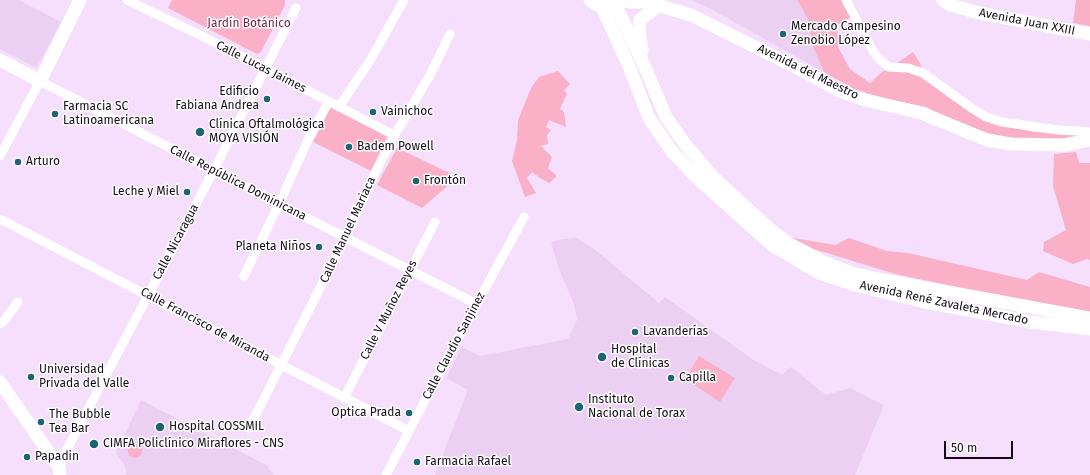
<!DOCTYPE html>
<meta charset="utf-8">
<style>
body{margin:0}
#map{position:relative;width:1090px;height:475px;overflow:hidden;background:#f6defd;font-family:"Fira Sans",sans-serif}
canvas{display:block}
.scale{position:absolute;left:944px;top:441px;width:69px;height:18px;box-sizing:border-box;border:2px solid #140c17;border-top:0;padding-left:5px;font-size:12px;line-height:14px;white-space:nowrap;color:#140c17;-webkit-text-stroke:3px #fff;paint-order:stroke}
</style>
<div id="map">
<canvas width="1090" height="475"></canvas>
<div class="scale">50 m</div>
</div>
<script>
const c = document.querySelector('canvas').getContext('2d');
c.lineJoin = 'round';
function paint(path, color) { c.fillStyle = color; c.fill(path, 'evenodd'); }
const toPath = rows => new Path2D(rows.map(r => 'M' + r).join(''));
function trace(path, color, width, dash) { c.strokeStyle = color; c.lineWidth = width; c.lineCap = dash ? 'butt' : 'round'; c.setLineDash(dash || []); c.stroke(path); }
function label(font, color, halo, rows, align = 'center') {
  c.font = font + ' "Fira Sans",sans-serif'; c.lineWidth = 3; c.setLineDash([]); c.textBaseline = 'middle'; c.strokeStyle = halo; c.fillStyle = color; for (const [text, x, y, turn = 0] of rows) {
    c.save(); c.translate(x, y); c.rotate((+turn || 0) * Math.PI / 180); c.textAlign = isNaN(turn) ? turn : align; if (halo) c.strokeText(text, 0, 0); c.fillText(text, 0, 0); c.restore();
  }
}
const built = toPath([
 [0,0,19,0,61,22,37,67,33,66,0,49],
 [691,0,797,0,804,12,810,25,811,42,824,72,711,9],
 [576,238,593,248,659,303,665,297,755,361,782,375,791,367,826,395,850,388,884,405,855,475,435,475,468,390,446,378,462,347,480,356,568,339,577,320,574,304,560,272,551,242,563,239],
 [141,400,266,465,274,475,126,475,125,466,116,453]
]);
const green = toPath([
 [172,0,285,0,285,5,261,52,257,54,168,8],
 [797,0,842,0,851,17,837,25,838,47,850,69,870,83,882,72,893,66,913,52,920,63,924,76,940,91,973,114,1000,125,1035,132,1082,136,1060,139,1025,140,995,135,976,130,926,107,883,98,854,89,824,72,811,42,810,25,804,12],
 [1076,0,1090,0,1090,26,1073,23],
 [558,71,570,84,564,90,567,94,560,109,564,112,566,127,549,120,546,127,551,130,547,135,548,144,541,146,552,157,548,168,557,176,549,183,540,178,532,172,527,178,536,193,525,197,512,161,517,140,518,120,531,88,539,77],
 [330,107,388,135,371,171,313,142],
 [397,148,458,177,422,208,377,185],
 [1076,152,1079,163,1090,163,1090,260,1087,259,1073,264,1043,251,1044,242,1066,230,1053,186,1054,154],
 [793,238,835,245,849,238,887,251,908,253,1027,280,1039,272,1090,287,1090,312,970,290,895,274,814,249],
 [699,356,735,378,720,402,685,379],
 '128 451a7 7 0 1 1 14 0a7 7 0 1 1-14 0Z'
]);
const street = toPath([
 [127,0,202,36,394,135],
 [846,0,873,51,879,59,889,67,908,68,923,73,973,109,986,117,1002,122,1058,130,1081,131,1088,132,1090,135],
 [339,107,371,59,404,0],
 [0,156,40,81,279,204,477,304],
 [0,219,409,431],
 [244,276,279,204,307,142,329,101],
 [0,324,4,321,18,302],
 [344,398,435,222],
 [249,428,346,237,374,175,392,140,430,75,450,34],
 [59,467,64,455,214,170,296,8],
 [386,475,441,370,524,217]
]);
const secondary = toPath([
 [590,0,595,4,601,5,609,4],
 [613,0,644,65,666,117,685,144,713,177,772,231,789,244,821,261,852,273,883,280,1090,318],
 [622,0,629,2,647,2,691,15,807,73,842,92,865,100,921,113,987,140,1010,144,1064,145,1090,140],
 [943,0,951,5,975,12,1090,34],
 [601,5,629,66,649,118,671,150,695,176,772,245,819,273,855,285,925,302,1031,322,1090,329],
 [642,51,639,29,640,20,658,6],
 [0,60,40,81,80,0],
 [0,382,59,467,60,475]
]);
const markers = [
 [783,34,4,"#1d6573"],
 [267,99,4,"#1d6573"],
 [373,112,4,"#1d6573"],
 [55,114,4,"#1d6573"],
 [200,132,5,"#1d6573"],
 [349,147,4,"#1d6573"],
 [18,162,4,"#1d6573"],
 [416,181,4,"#1d6573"],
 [187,192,4,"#1d6573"],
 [319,247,4,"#1d6573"],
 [635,332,4,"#1d6573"],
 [602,357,5,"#1d6573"],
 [31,377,4,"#1d6573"],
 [671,378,4,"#1d6573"],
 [579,407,5,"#1d6573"],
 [409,413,4,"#1d6573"],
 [41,422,4,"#1d6573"],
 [160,427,5,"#1d6573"],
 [94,444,5,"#1d6573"],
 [27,457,4,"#1d6573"],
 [417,462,4,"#1d6573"]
];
const streetNames = [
 ["Avenida Juan XXIII",1027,22,11],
 ["Calle Lucas Jaimes",261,67,27],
 ["Avenida del Maestro",808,72,26],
 ["Calle República Dominicana",238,183,27],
 ["Calle Manuel Mariaca",348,230,-65],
 ["Calle Nicaragua",176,242,-62],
 ["Avenida René Zavaleta Mercado",944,303,12],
 ["Calle V Muñoz Reyes",389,310,-63],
 ["Calle Francisco de Miranda",205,325,28],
 ["Calle Claudio Sanjinez",454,346,-62]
];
const parkNames = [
 ["Jardín Botánico",249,24]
];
const poiNames = [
 ["Mercado Campesino",791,27],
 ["Zenobio López",791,41],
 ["Edificio",259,92,"right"],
 ["Fabiana Andrea",259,106,"right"],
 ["Farmacia SC",63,107],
 ["Latinoamericana",63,121],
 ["Vainichoc",381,112],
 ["Clínica Oftalmológica",209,125],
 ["MOYA VISIÓN",209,139],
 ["Badem Powell",357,147],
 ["Arturo",26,162],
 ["Frontón",424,181],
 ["Leche y Miel",179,192,"right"],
 ["Planeta Niños",311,247,"right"],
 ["Lavanderías",643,332],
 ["Hospital",611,350],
 ["de Clínicas",611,364],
 ["Universidad",39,370],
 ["Privada del Valle",39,384],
 ["Capilla",679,378],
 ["Instituto",588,400],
 ["Nacional de Torax",588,414],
 ["Optica Prada",401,413,"right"],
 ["The Bubble",49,415],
 ["Tea Bar",49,429],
 ["Hospital COSSMIL",169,427],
 ["CIMFA Policlínico Miraflores - CNS",103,444],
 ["Papadin",35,457],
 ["Farmacia Rafael",425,462]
];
paint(built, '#ecd0f4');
paint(green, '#fab1c8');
trace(street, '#fff', 9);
trace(secondary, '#fff', 13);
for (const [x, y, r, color] of markers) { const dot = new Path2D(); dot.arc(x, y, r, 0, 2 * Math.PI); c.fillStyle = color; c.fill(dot); trace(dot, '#fff', 1.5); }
label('12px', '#140c17', '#fff', streetNames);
label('12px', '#7c2448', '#fff', parkNames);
label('12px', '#140c17', '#fff', poiNames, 'left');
</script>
